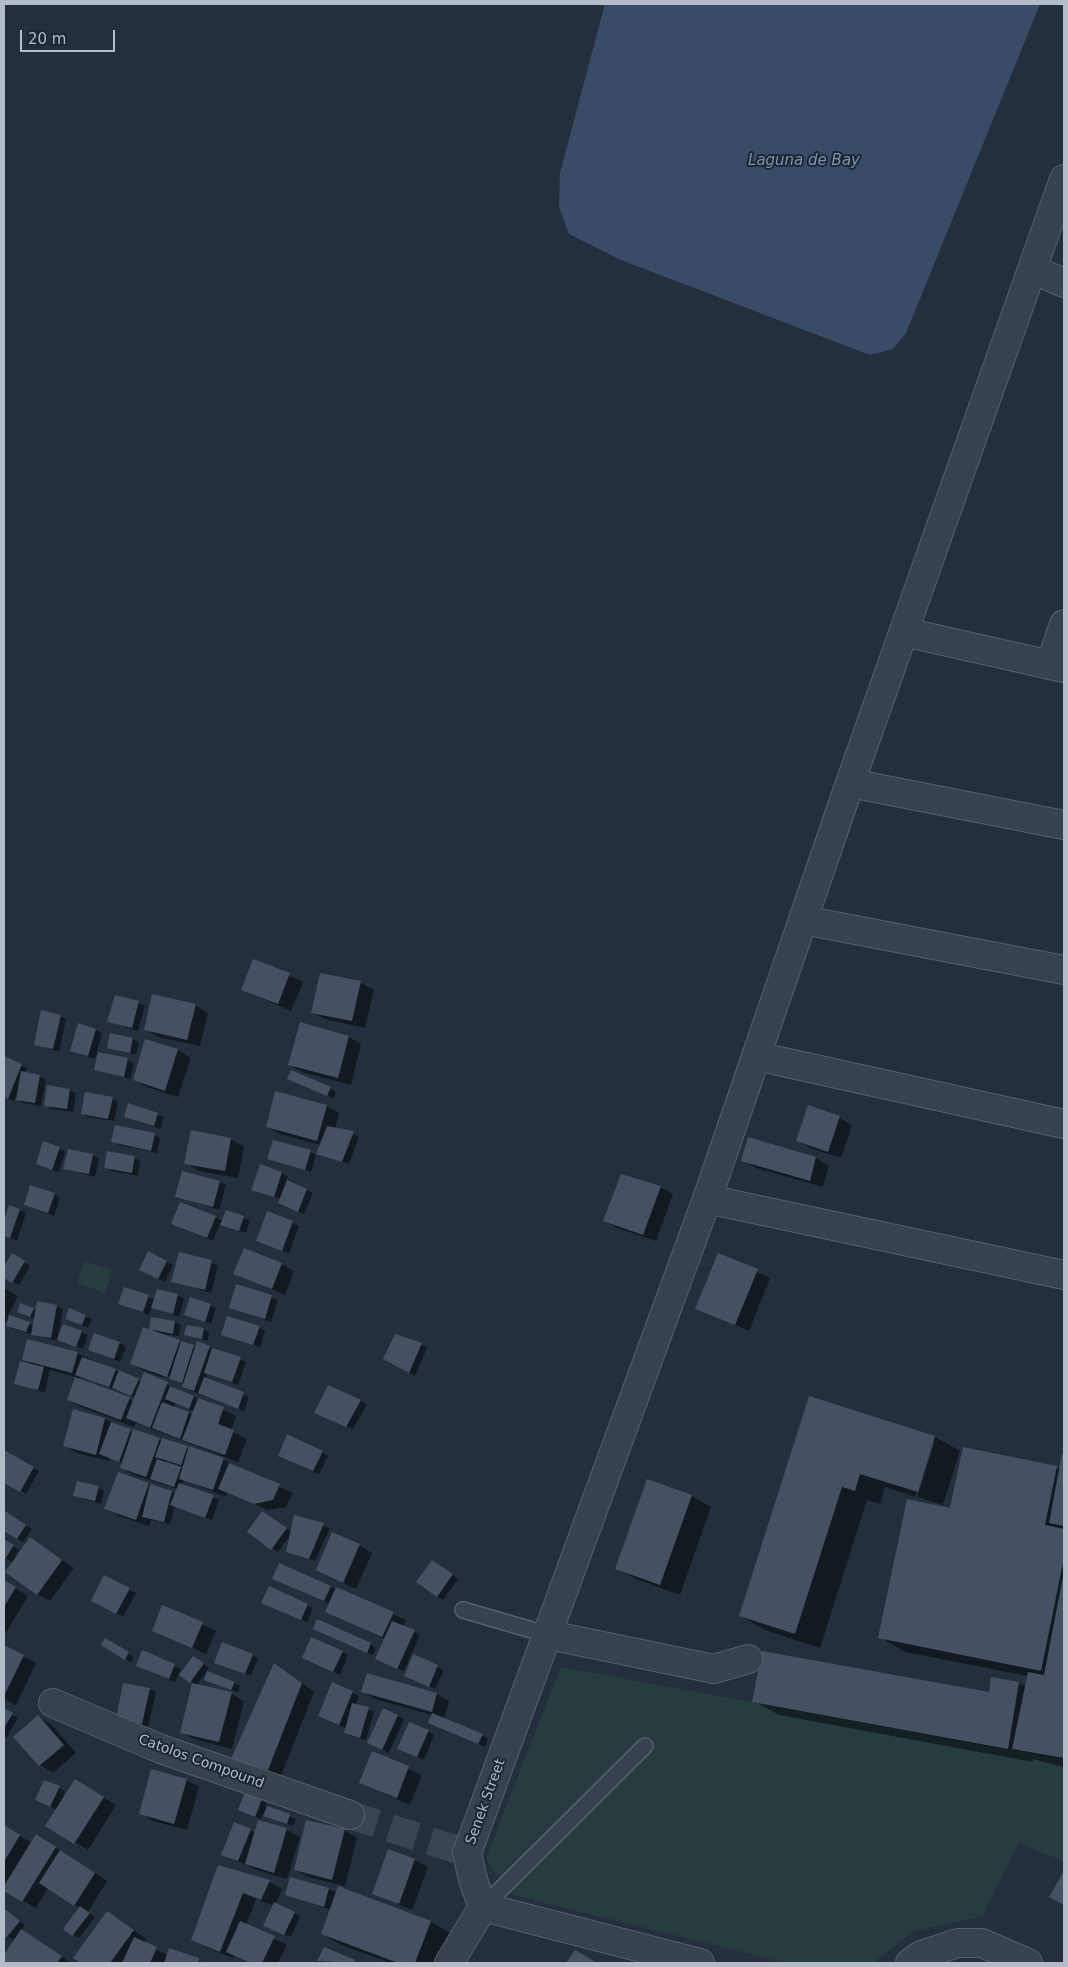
<!DOCTYPE html>
<style>
body{margin:0}
#map{position:relative;width:1068px;height:1967px;overflow:hidden;background:#242f3e;font-family:"DejaVu Sans",sans-serif}
canvas{display:block}
.frame{position:absolute;inset:0;border:5px solid #b4bcc9;pointer-events:none}
.scale{position:absolute;left:20px;top:30px;width:95px;height:22px;box-sizing:border-box;border:2px solid #b4bcc9;border-top:0;padding-left:6px;font-size:15px;line-height:18px;white-space:nowrap;color:#b4bcc9;-webkit-text-stroke:4px #1d2633;paint-order:stroke}
</style>
<div id="map">
<canvas width="1068" height="1967"></canvas>
<div class="frame"></div>
<div class="scale">20 m</div>
</div>
<script>
const c = document.querySelector('canvas').getContext('2d');
c.lineJoin = 'round';
function paint(path, color) { c.fillStyle = color; c.fill(path, 'evenodd'); }
const toPath = rows => new Path2D(rows.map(r => 'M' + r).join(''));
function trace(path, color, width, dash) { c.strokeStyle = color; c.lineWidth = width; c.lineCap = dash ? 'butt' : 'round'; c.setLineDash(dash || []); c.stroke(path); }
function label(font, color, halo, rows, align = 'center') {
  c.font = font + ' "DejaVu Sans",sans-serif'; c.lineWidth = 4; c.setLineDash([]); c.textBaseline = 'middle'; c.strokeStyle = halo; c.fillStyle = color; for (const [text, x, y, turn = 0] of rows) {
    c.save(); c.translate(x, y); c.rotate((+turn || 0) * Math.PI / 180); c.textAlign = isNaN(turn) ? turn : align; if (halo) c.strokeText(text, 0, 0); c.fillText(text, 0, 0); c.restore();
  }
}
const green = toPath([
 [84,1261,112,1270,105,1293,77,1283],
 [561,1667,1064,1760,1064,1859,1063,1861,1019,1843,983,1916,914,1931,873,1963,786,1963,517,1896,504,1889,486,1858]
]);
const water = toPath([
 [605,4,1040,4,906,333,893,349,870,355,621,260,569,234,559,207,560,173]
]);
const shadow = toPath([
 [254,960,303,982,291,1011,243,990],
 [321,974,361,983,374,990,365,1028,325,1019,312,1012],
 [138,1003,145,1006,138,1031,109,1022],
 [195,1005,208,1013,200,1046,158,1037,145,1029],
 [60,1016,66,1019,59,1052,35,1044],
 [96,1030,102,1033,95,1059,71,1050],
 [349,1037,361,1044,351,1085,302,1072,289,1064],
 [133,1039,139,1043,136,1055,108,1047],
 [146,1040,178,1050,191,1058,178,1097,147,1087,134,1080],
 [99,1053,128,1060,134,1063,130,1079,95,1069],
 [4,1058,27,1068,25,1073,46,1079,41,1106,23,1103,15,1098,14,1101,4,1097],
 [294,1082,330,1088,336,1092,334,1098],
 [70,1090,76,1093,73,1112,52,1109,45,1105],
 [112,1098,118,1102,114,1121,88,1117,82,1113],
 [129,1105,164,1117,160,1129,126,1117],
 [327,1106,339,1113,335,1129,359,1136,349,1164,318,1153,321,1145,280,1134,267,1126],
 [809,1107,840,1118,852,1125,841,1158,810,1148,797,1140],
 [192,1132,231,1139,244,1147,238,1178,199,1171,186,1163],
 [154,1135,160,1138,157,1153,119,1145,113,1141],
 [749,1139,816,1158,829,1166,823,1187,756,1168,743,1160],
 [59,1148,65,1152,59,1172,43,1167],
 [310,1152,316,1155,311,1172,269,1158],
 [93,1155,99,1159,95,1177,65,1168],
 [134,1157,140,1161,138,1176,112,1171,106,1167],
 [261,1166,282,1173,288,1176,286,1181,313,1193,304,1214,285,1206,280,1199,253,1189],
 [220,1182,226,1185,219,1210,176,1196],
 [660,1187,673,1194,656,1241,617,1228,605,1220],
 [54,1194,60,1198,54,1216,25,1205],
 [10,1206,26,1213,17,1241,4,1235,4,1225],
 [226,1212,250,1221,246,1233,220,1223,213,1241,172,1224,215,1217,223,1221],
 [268,1213,299,1226,289,1253,257,1240],
 [148,1253,173,1265,165,1282,146,1273],
 [180,1254,218,1265,211,1293,173,1281],
 [12,1255,30,1266,19,1285,4,1276,4,1269],
 [719,1255,770,1278,749,1331,697,1308],
 [281,1264,294,1271,285,1295,235,1273],
 [237,1285,278,1300,271,1322,230,1307],
 [4,1288,18,1296,8,1316,34,1326,35,1319,24,1315,33,1309,37,1311,57,1306,63,1309,57,1341,13,1329,7,1325,8,1317,4,1326],
 [178,1295,184,1299,179,1317,152,1307,149,1315,119,1303,148,1297,155,1300],
 [210,1305,216,1308,211,1324,185,1314],
 [70,1310,92,1319,88,1328,66,1318],
 [175,1322,181,1325,179,1336,160,1334,196,1348,209,1347,246,1362,238,1385,207,1373,206,1378,249,1397,244,1411,189,1390,183,1386,184,1384,170,1380,170,1377,162,1373,161,1375,168,1379,144,1371,131,1364,155,1331,150,1328],
 [64,1325,88,1335,83,1349,65,1343],
 [259,1327,265,1331,260,1347,223,1335],
 [203,1329,209,1333,208,1341,186,1334],
 [120,1343,126,1347,120,1362,90,1349],
 [421,1344,427,1348,415,1376,384,1359],
 [77,1353,142,1382,145,1374,236,1416,231,1431,247,1439,238,1462,136,1423,134,1427,81,1407,68,1400,76,1377,50,1370,45,1393,16,1383,31,1364,23,1359],
 [79,1378,85,1378,136,1398,134,1401,79,1380],
 [175,1403,194,1411,193,1415,174,1407],
 [329,1386,367,1404,353,1429,322,1416],
 [810,1398,935,1437,960,1451,943,1505,917,1497,935,1441,933,1441,915,1497,885,1487,880,1504,867,1500,820,1648,765,1630,741,1616],
 [74,1411,105,1419,133,1432,223,1459,236,1467,293,1493,286,1507,268,1510,227,1493,226,1497,184,1480,182,1485,219,1500,212,1520,175,1506,170,1524,151,1520,149,1526,119,1516,106,1508,119,1473,176,1494,178,1489,134,1475,121,1468,123,1463,110,1458,109,1461,77,1453,64,1445],
 [167,1461,187,1468,183,1469,166,1463],
 [964,1448,1060,1469,1064,1455,1064,1767,1033,1759,1033,1762,779,1715,754,1701,990,1694,1019,1683,1026,1687,1028,1676,905,1652,880,1637,951,1509],
 [4,1452,39,1471,26,1494,4,1482],
 [322,1452,328,1456,319,1474,285,1459],
 [98,1487,104,1491,101,1504,74,1496],
 [692,1496,711,1507,680,1595,636,1579,616,1568],
 [5,1513,32,1529,23,1542,4,1530],
 [269,1516,292,1532,295,1517,330,1528,315,1561,288,1551,291,1534,278,1552,249,1532],
 [30,1539,74,1568,50,1601,37,1594,13,1563,4,1557,4,1540,19,1550,15,1556,17,1557],
 [359,1545,372,1553,356,1589,317,1570],
 [280,1564,406,1620,403,1627,420,1635,404,1671,383,1662,385,1639,327,1611,330,1604,280,1582],
 [439,1565,458,1579,443,1600,437,1596],
 [105,1577,136,1593,123,1617,92,1600],
 [4,1581,28,1596,4,1636],
 [307,1605,313,1608,307,1622,269,1606],
 [163,1606,216,1631,206,1654,153,1630],
 [320,1632,370,1644,376,1648,373,1655],
 [106,1640,134,1657,131,1662,102,1645],
 [4,1646,36,1663,16,1705,4,1699],
 [143,1652,181,1669,175,1682,144,1669],
 [342,1652,348,1655,340,1675,310,1661],
 [252,1655,258,1658,251,1676,222,1666],
 [414,1656,444,1670,435,1689,411,1679],
 [200,1661,209,1668,197,1685,232,1694,244,1701,232,1749,194,1739,181,1732,193,1683,181,1675],
 [287,1672,314,1692,281,1776,245,1766,233,1759],
 [211,1682,234,1683,240,1686,238,1692],
 [333,1683,359,1696,355,1705,374,1712,366,1740,351,1736,345,1733,346,1728,325,1719],
 [149,1689,156,1692,148,1727,123,1722],
 [363,1692,437,1694,449,1701,444,1719,488,1738,485,1747,429,1723,432,1715,375,1699],
 [4,1710,18,1718,6,1738,4,1737],
 [383,1710,404,1719,389,1753,375,1746],
 [38,1717,51,1724,76,1753,53,1773,40,1765],
 [428,1731,434,1735,424,1760,404,1751],
 [373,1753,422,1775,410,1805,361,1783],
 [186,1780,199,1787,187,1830,153,1821,140,1813],
 [45,1781,65,1791,62,1802,88,1788,116,1805,88,1850,47,1826,57,1810,43,1803],
 [261,1800,267,1804,266,1807,296,1819,293,1826,263,1814,261,1819,239,1810],
 [259,1821,287,1830,300,1837,287,1879,259,1871,223,1854,250,1830,256,1833],
 [4,1827,32,1843,49,1843,107,1881,88,1912,95,1917,79,1938,65,1929,80,1908,48,1888,36,1908,4,1890],
 [344,1830,357,1838,345,1886,308,1877,295,1870],
 [389,1851,415,1860,428,1867,412,1910,374,1894],
 [219,1867,270,1882,282,1889,276,1904,300,1916,291,1937,271,1929,274,1906,256,1899,246,1925,287,1945,278,1963,249,1963,234,1956,233,1958,206,1947,193,1940],
 [291,1878,431,1922,450,1933,438,1963,391,1963,341,1945,322,1934,331,1910,287,1895],
 [4,1909,25,1925,21,1931,72,1963,11,1963,4,1959,15,1941,4,1934],
 [120,1920,146,1939,143,1943,168,1955,170,1950,205,1963,83,1963,75,1958],
 [319,1961,354,1961,358,1963,323,1963]
]);
const building = toPath([
 [253,959,290,973,278,1004,241,990],
 [320,973,361,981,352,1021,311,1013],
 [152,994,196,1004,187,1040,144,1030],
 [115,995,139,1001,132,1028,107,1022],
 [41,1010,61,1015,53,1049,34,1045],
 [300,1022,349,1036,338,1078,288,1065],
 [78,1023,96,1029,88,1056,70,1051],
 [110,1033,133,1038,130,1053,107,1048],
 [145,1039,178,1049,165,1091,133,1080],
 [98,1052,128,1058,124,1077,94,1070],
 [4,1056,22,1064,8,1099,4,1097],
 [291,1070,331,1087,327,1096,287,1079],
 [21,1071,40,1075,35,1103,16,1100],
 [47,1085,70,1089,67,1109,44,1106],
 [275,1091,327,1105,317,1141,266,1127],
 [85,1092,113,1097,108,1119,81,1114],
 [128,1103,158,1113,154,1126,124,1117],
 [808,1105,840,1116,828,1152,796,1141],
 [115,1125,155,1133,151,1151,111,1142],
 [327,1126,354,1131,342,1162,316,1154],
 [191,1130,231,1138,225,1171,184,1164],
 [748,1137,816,1157,810,1181,741,1161],
 [273,1140,311,1150,305,1170,267,1159],
 [43,1141,60,1147,52,1170,36,1164],
 [68,1149,93,1154,89,1174,63,1169],
 [107,1151,135,1156,132,1173,104,1168],
 [260,1164,282,1172,274,1197,251,1190],
 [182,1171,220,1181,213,1207,175,1197],
 [621,1174,661,1186,643,1235,603,1221],
 [287,1180,307,1189,298,1212,278,1203],
 [30,1185,55,1193,48,1213,24,1205],
 [180,1202,216,1216,207,1238,171,1224],
 [9,1205,20,1209,10,1238,4,1236,4,1221],
 [226,1210,244,1216,239,1231,220,1225],
 [267,1211,293,1221,282,1251,256,1241],
 [244,1248,282,1263,272,1289,233,1274],
 [148,1251,167,1261,158,1279,139,1270],
 [179,1252,212,1260,205,1290,171,1282],
 [12,1253,25,1261,12,1283,4,1278,4,1266],
 [718,1253,758,1269,735,1325,695,1309],
 [236,1284,272,1295,265,1319,229,1308],
 [124,1287,149,1295,143,1312,118,1304],
 [157,1289,178,1294,173,1314,151,1308],
 [190,1297,211,1304,205,1322,184,1315],
 [37,1301,57,1305,51,1338,31,1335],
 [20,1303,34,1308,30,1317,17,1312],
 [69,1308,86,1315,82,1325,65,1319],
 [9,1315,30,1322,26,1332,6,1326],
 [227,1316,260,1326,253,1345,221,1335],
 [151,1317,175,1321,173,1334,149,1329],
 [63,1324,82,1331,76,1347,57,1340],
 [187,1325,204,1328,202,1339,184,1335],
 [143,1327,180,1340,167,1377,130,1364],
 [94,1333,120,1342,114,1359,88,1350],
 [395,1334,422,1343,409,1373,383,1359],
 [27,1339,78,1352,72,1373,22,1360],
 [181,1341,194,1345,182,1383,169,1379],
 [197,1341,210,1346,194,1391,182,1387],
 [212,1348,241,1357,232,1382,204,1373],
 [82,1357,116,1369,109,1387,75,1375],
 [20,1361,44,1367,38,1390,14,1384],
 [119,1370,139,1379,131,1396,112,1388],
 [144,1372,168,1382,150,1428,126,1418],
 [75,1377,130,1397,121,1420,67,1400],
 [204,1377,244,1392,238,1409,198,1393],
 [328,1385,361,1400,346,1427,314,1413],
 [170,1386,194,1396,189,1409,165,1399],
 [809,1396,935,1436,918,1492,860,1474,855,1491,842,1487,795,1634,739,1616],
 [198,1398,224,1407,218,1424,234,1430,225,1455,182,1440],
 [162,1402,189,1412,180,1439,152,1428],
 [73,1409,105,1418,96,1455,63,1446],
 [111,1422,131,1429,119,1462,99,1454],
 [133,1429,160,1438,146,1477,120,1468],
 [287,1434,323,1451,313,1471,278,1456],
 [162,1438,188,1446,181,1465,155,1457],
 [189,1446,224,1458,213,1490,179,1479],
 [963,1447,1057,1466,1045,1525,1064,1529,1064,1558,1041,1671,878,1638,907,1499,950,1508],
 [4,1450,34,1467,20,1492,4,1483],
 [1062,1453,1064,1454,1064,1526,1049,1523],
 [157,1459,181,1467,174,1487,150,1479],
 [229,1463,280,1484,273,1500,254,1504,218,1489],
 [118,1472,149,1483,136,1520,104,1509],
 [647,1479,692,1495,660,1585,615,1569],
 [77,1481,99,1486,95,1501,73,1496],
 [179,1483,214,1495,205,1518,170,1505],
 [150,1484,172,1491,164,1522,142,1517],
 [5,1511,26,1525,17,1539,4,1531],
 [262,1511,287,1528,271,1550,247,1532],
 [294,1515,324,1523,309,1559,286,1552],
 [332,1532,360,1544,343,1583,316,1570],
 [30,1537,62,1560,37,1595,5,1572],
 [4,1539,14,1545,5,1559,4,1559],
 [432,1560,453,1574,437,1597,416,1582],
 [279,1563,331,1586,324,1601,272,1579],
 [104,1575,130,1588,116,1614,91,1601],
 [1063,1576,1064,1577,1064,1758,1012,1749,1028,1672,1044,1675],
 [4,1580,16,1587,4,1607],
 [269,1586,308,1604,301,1620,261,1603],
 [336,1587,394,1612,382,1637,325,1612],
 [162,1605,203,1622,192,1648,152,1631],
 [317,1619,371,1643,367,1653,313,1629],
 [392,1621,415,1630,397,1669,375,1659],
 [311,1637,343,1651,333,1672,302,1658],
 [105,1638,129,1652,125,1660,101,1645],
 [222,1642,253,1654,245,1674,214,1663],
 [4,1645,24,1655,4,1696],
 [142,1650,175,1664,169,1679,136,1666],
 [762,1651,989,1692,991,1677,1019,1682,1008,1749,752,1702],
 [413,1654,438,1665,429,1687,404,1676],
 [193,1656,204,1663,190,1683,179,1675],
 [274,1663,302,1683,268,1770,231,1759],
 [207,1671,235,1682,231,1690,204,1680],
 [367,1673,437,1693,432,1712,361,1692],
 [332,1682,353,1691,339,1725,318,1716],
 [123,1683,150,1688,142,1724,116,1719],
 [192,1683,232,1692,219,1742,180,1733],
 [352,1703,369,1707,360,1738,344,1733],
 [4,1708,13,1713,4,1728],
 [383,1708,398,1715,382,1750,367,1743],
 [432,1713,483,1734,478,1744,428,1723],
 [38,1715,64,1745,39,1766,13,1737],
 [409,1722,429,1730,417,1757,397,1749],
 [372,1751,409,1766,397,1798,359,1783],
 [151,1769,187,1779,174,1824,139,1814],
 [75,1779,104,1797,74,1844,45,1826],
 [44,1780,60,1786,50,1807,35,1800],
 [245,1792,262,1799,255,1817,238,1810],
 [267,1806,290,1814,287,1824,263,1816],
 [258,1820,287,1828,274,1873,245,1864],
 [306,1820,345,1829,332,1880,294,1870],
 [234,1822,251,1829,238,1861,221,1855],
 [4,1825,20,1835,4,1862],
 [36,1834,56,1847,22,1902,4,1891,4,1886],
 [388,1849,415,1859,399,1904,372,1894],
 [60,1850,95,1873,74,1906,39,1883],
 [218,1865,270,1880,261,1900,243,1893,220,1952,191,1940],
 [1064,1871,1064,1905,1049,1897],
 [290,1877,329,1888,324,1907,285,1895],
 [338,1886,431,1921,415,1963,398,1963,321,1934],
 [274,1902,295,1912,284,1935,263,1926],
 [80,1906,90,1913,72,1936,63,1929],
 [4,1908,20,1921,6,1938,4,1936],
 [107,1911,134,1930,110,1963,81,1963,73,1958],
 [240,1921,275,1936,262,1963,250,1963,226,1952],
 [21,1929,62,1956,57,1963,8,1963,4,1960,4,1955],
 [134,1937,157,1947,150,1963,122,1963],
 [324,1947,355,1960,354,1963,317,1961],
 [169,1948,199,1958,198,1963,164,1963],
 [575,1950,597,1963,566,1963]
]);
const streetTunnel = toPath([
 [350,1815,467,1853]
]);
const lane = toPath([
 [463,1610,549,1635],
 [483,1907,645,1746]
]);
const street = toPath([
 [1032,269,1064,283],
 [904,632,1064,668],
 [1050,665,1064,624],
 [850,783,1064,825],
 [803,920,1064,970],
 [756,1056,1064,1124],
 [707,1199,1064,1275],
 [549,1635,714,1669,748,1659],
 [53,1703,161,1749,350,1815],
 [483,1907,473,1880,467,1853,707,1199,850,783,1064,179],
 [483,1907,700,1963],
 [449,1963,483,1907],
 [910,1963,921,1955,958,1943,982,1943,1028,1963]
]);
const streetNames = [
 ["Catolos Compound",201,1762,20],
 ["Senek Street",486,1802,-70]
];
const waterNames = [
 ["Laguna de Bay",804,161]
];
paint(green, '#263c3f');
paint(water, '#394c67');
paint(shadow, '#0007');
paint(building, '#455162');
trace(streetTunnel, '#3a4453', 28, [28, 14]);
trace(lane, '#565f6c', 18);
trace(street, '#565f6c', 30);
trace(lane, '#38414e', 15);
trace(street, '#38414e', 28);
label('14px', '#b4bcc9', '#1d2633', streetNames);
label('italic 15px', '#7c92b1', '#1d2633', waterNames);
</script>
